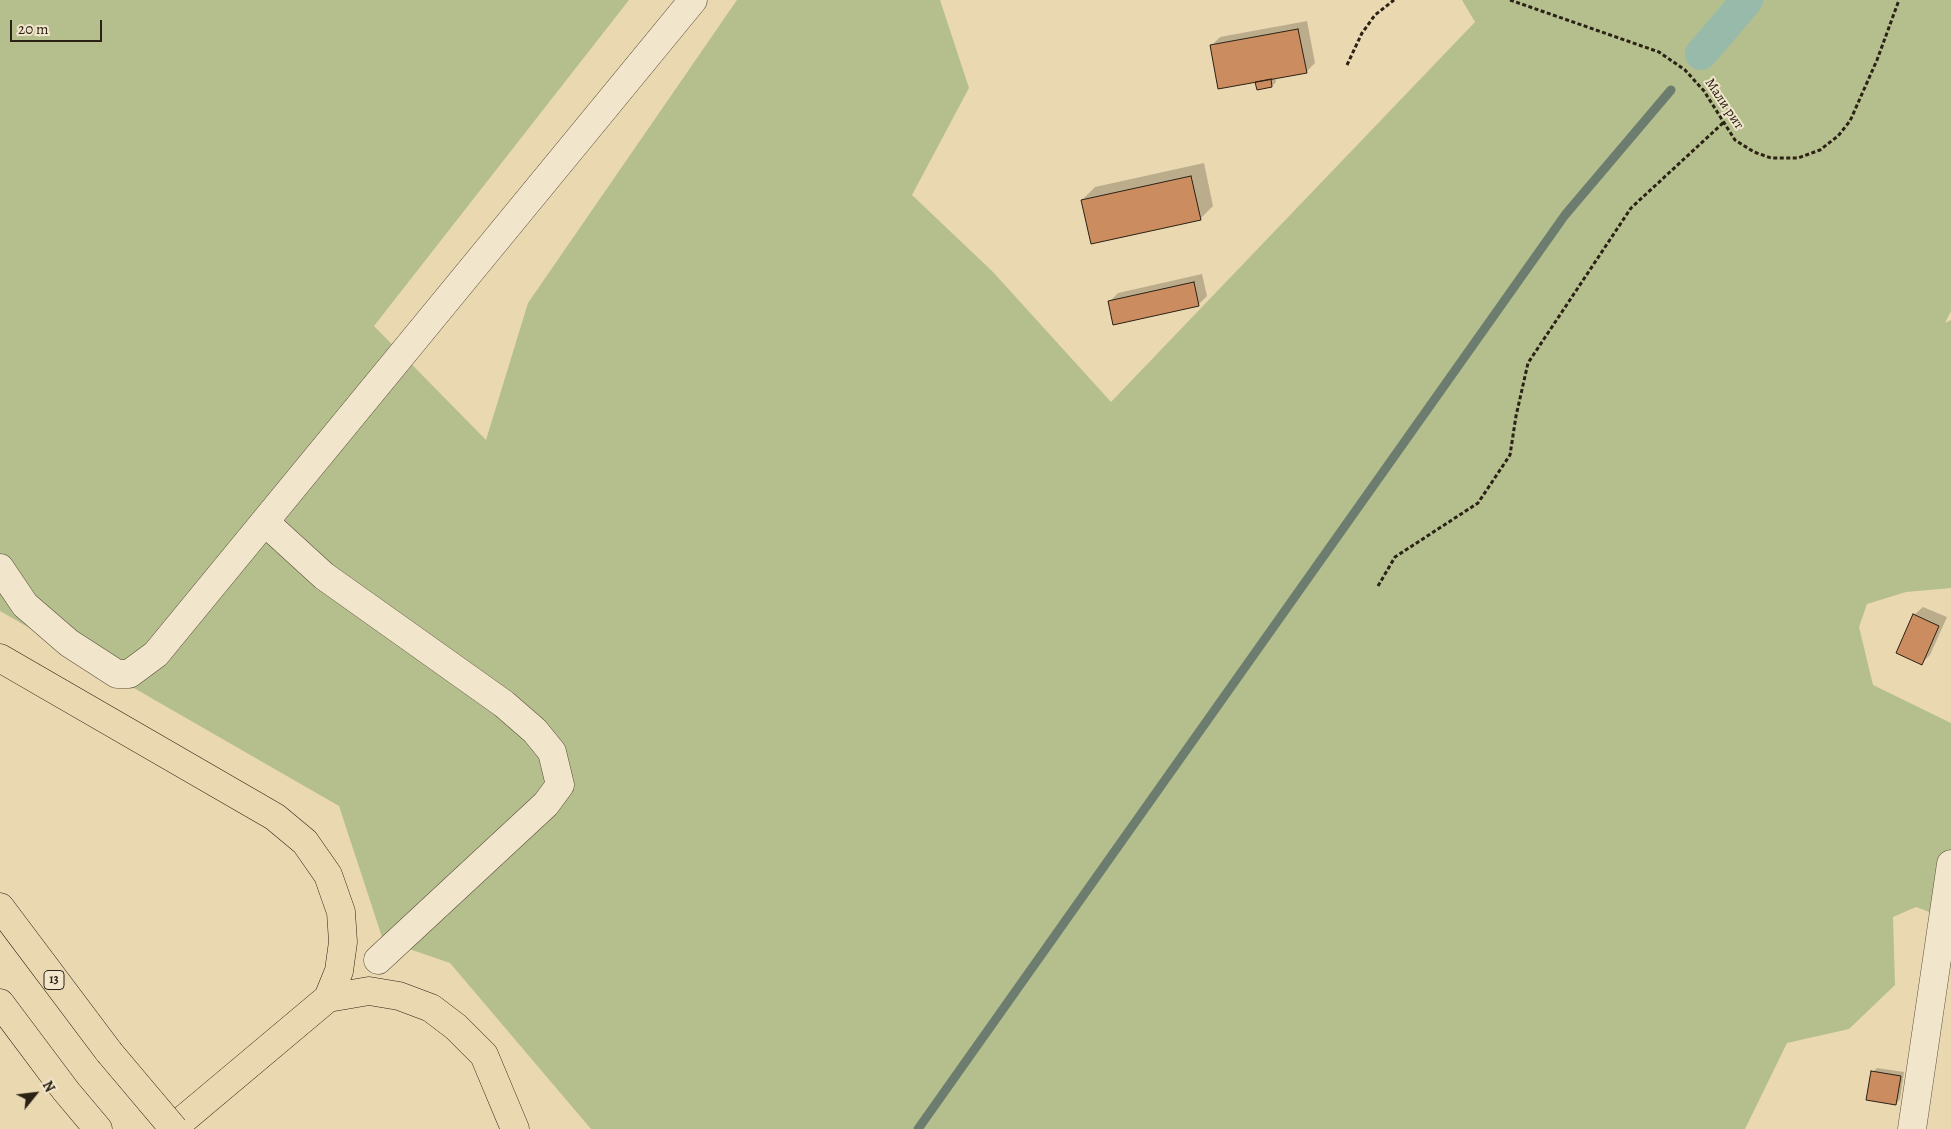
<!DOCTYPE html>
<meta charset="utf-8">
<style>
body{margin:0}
#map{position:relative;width:1951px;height:1129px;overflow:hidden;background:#ead8b0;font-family:Alegreya,serif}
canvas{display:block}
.north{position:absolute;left:10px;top:1069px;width:50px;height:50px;-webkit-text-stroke:4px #f1e6cc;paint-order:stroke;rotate:61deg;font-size:14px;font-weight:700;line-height:20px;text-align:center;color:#2b2114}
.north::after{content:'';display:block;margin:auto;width:18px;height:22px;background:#2b2114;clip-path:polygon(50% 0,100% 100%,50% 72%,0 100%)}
.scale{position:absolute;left:10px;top:20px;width:92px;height:22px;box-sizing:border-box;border:2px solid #2b2114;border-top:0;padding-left:6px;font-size:15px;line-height:18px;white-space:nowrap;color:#2b2114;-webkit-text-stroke:4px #f1e6cc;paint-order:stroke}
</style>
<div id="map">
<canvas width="1951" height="1129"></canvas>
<div class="north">N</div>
<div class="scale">20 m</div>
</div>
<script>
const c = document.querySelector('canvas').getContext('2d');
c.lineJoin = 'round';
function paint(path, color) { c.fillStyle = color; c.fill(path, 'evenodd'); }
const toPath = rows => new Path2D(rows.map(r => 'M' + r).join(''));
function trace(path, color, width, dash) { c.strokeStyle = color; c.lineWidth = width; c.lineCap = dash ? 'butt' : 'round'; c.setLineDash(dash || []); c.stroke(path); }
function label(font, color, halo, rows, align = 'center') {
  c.font = font + ' Alegreya,serif'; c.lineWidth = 4; c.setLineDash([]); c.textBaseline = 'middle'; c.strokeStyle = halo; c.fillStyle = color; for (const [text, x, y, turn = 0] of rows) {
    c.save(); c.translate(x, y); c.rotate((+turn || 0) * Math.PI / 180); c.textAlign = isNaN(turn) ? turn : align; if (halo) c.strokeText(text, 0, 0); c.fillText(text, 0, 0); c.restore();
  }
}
const green = toPath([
 [0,0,629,0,374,326,486,440,528,303,737,0,940,0,969,88,912,195,993,272,1111,402,1475,22,1462,0,1951,0,1951,311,1945,323,1951,320,1951,588,1906,592,1867,604,1859,627,1873,685,1951,723,1951,920,1916,907,1893,917,1895,985,1849,1029,1787,1043,1745,1129,591,1129,450,963,383,940,339,806,0,611]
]);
const shadow = toPath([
 [1307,21,1315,63,1306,72,1275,77,1276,82,1272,86,1256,81,1211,46,1220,37],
 [1204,163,1213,206,1200,219,1082,200,1095,187],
 [1202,274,1207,296,1198,305,1109,302,1118,293],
 [1923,607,1947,617,1930,655,1922,663,1914,615],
 [1877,1068,1904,1072,1900,1099,1896,1104,1873,1072]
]);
const stream = toPath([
 [918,1129,1565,215,1671,90]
]);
const canal = toPath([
 [1701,54,1747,0]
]);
const building = toPath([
 [1298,29,1307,73,1218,89,1210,45,1298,29],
 [1271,79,1272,87,1257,90,1255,82,1271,79],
 [1191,176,1201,220,1091,244,1081,200,1191,176],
 [1194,282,1199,306,1113,325,1108,301,1194,282],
 [1913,614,1939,626,1922,665,1896,653,1913,614],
 [1871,1071,1901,1076,1896,1105,1866,1100,1871,1071]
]);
const path = toPath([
 [1510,0,1659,52,1685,70,1704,91,1735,140,1754,152,1771,158,1798,158,1820,150,1838,136,1850,121,1877,60,1899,0],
 [1347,65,1362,33,1375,15,1394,0],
 [1378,586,1395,557,1478,503,1510,455,1516,416,1528,363,1631,208,1724,122]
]);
const minor = toPath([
 [266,523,324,576,504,704,535,731,552,752,560,785,546,804,378,960],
 [0,568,25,605,69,643,117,674,129,674,156,654,693,0],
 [1912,1129,1951,864]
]);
const highway = toPath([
 [0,658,275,817,305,842,328,875,341,912,343,942,339,971,328,998,172,1129],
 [0,907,109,1052],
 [328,998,369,991,399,996,431,1008,456,1027,484,1055,515,1129],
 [0,1003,66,1091,98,1129]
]);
const highwayBridge = toPath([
 [109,1052,174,1129]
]);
const shields = [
 [54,980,20]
];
const shieldNames = [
 ["13",54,980]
];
const streetNames = [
 ["Мали рит",1724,104,56]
];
paint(green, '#b4bf8d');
paint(shadow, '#0003');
trace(stream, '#6c7d6f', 9);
trace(canal, '#98baab', 32);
paint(building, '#cb8c5f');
trace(building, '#2b2114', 1);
trace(minor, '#5b4f3b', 29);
trace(highway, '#2b2114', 29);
trace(path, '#2b2114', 3, [4, 2.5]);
trace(minor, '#f1e6cc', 28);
trace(highway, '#ead8b0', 28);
trace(highwayBridge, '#2b2114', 29, []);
trace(highwayBridge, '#ead8b0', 28);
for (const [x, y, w] of shields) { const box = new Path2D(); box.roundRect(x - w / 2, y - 9.5, w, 19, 4); c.fillStyle = '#f1e6cc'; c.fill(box); trace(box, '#2b2114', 1); }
label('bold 12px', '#2b2114', null, shieldNames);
label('14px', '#2b2114', '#f1e6cc', streetNames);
</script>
